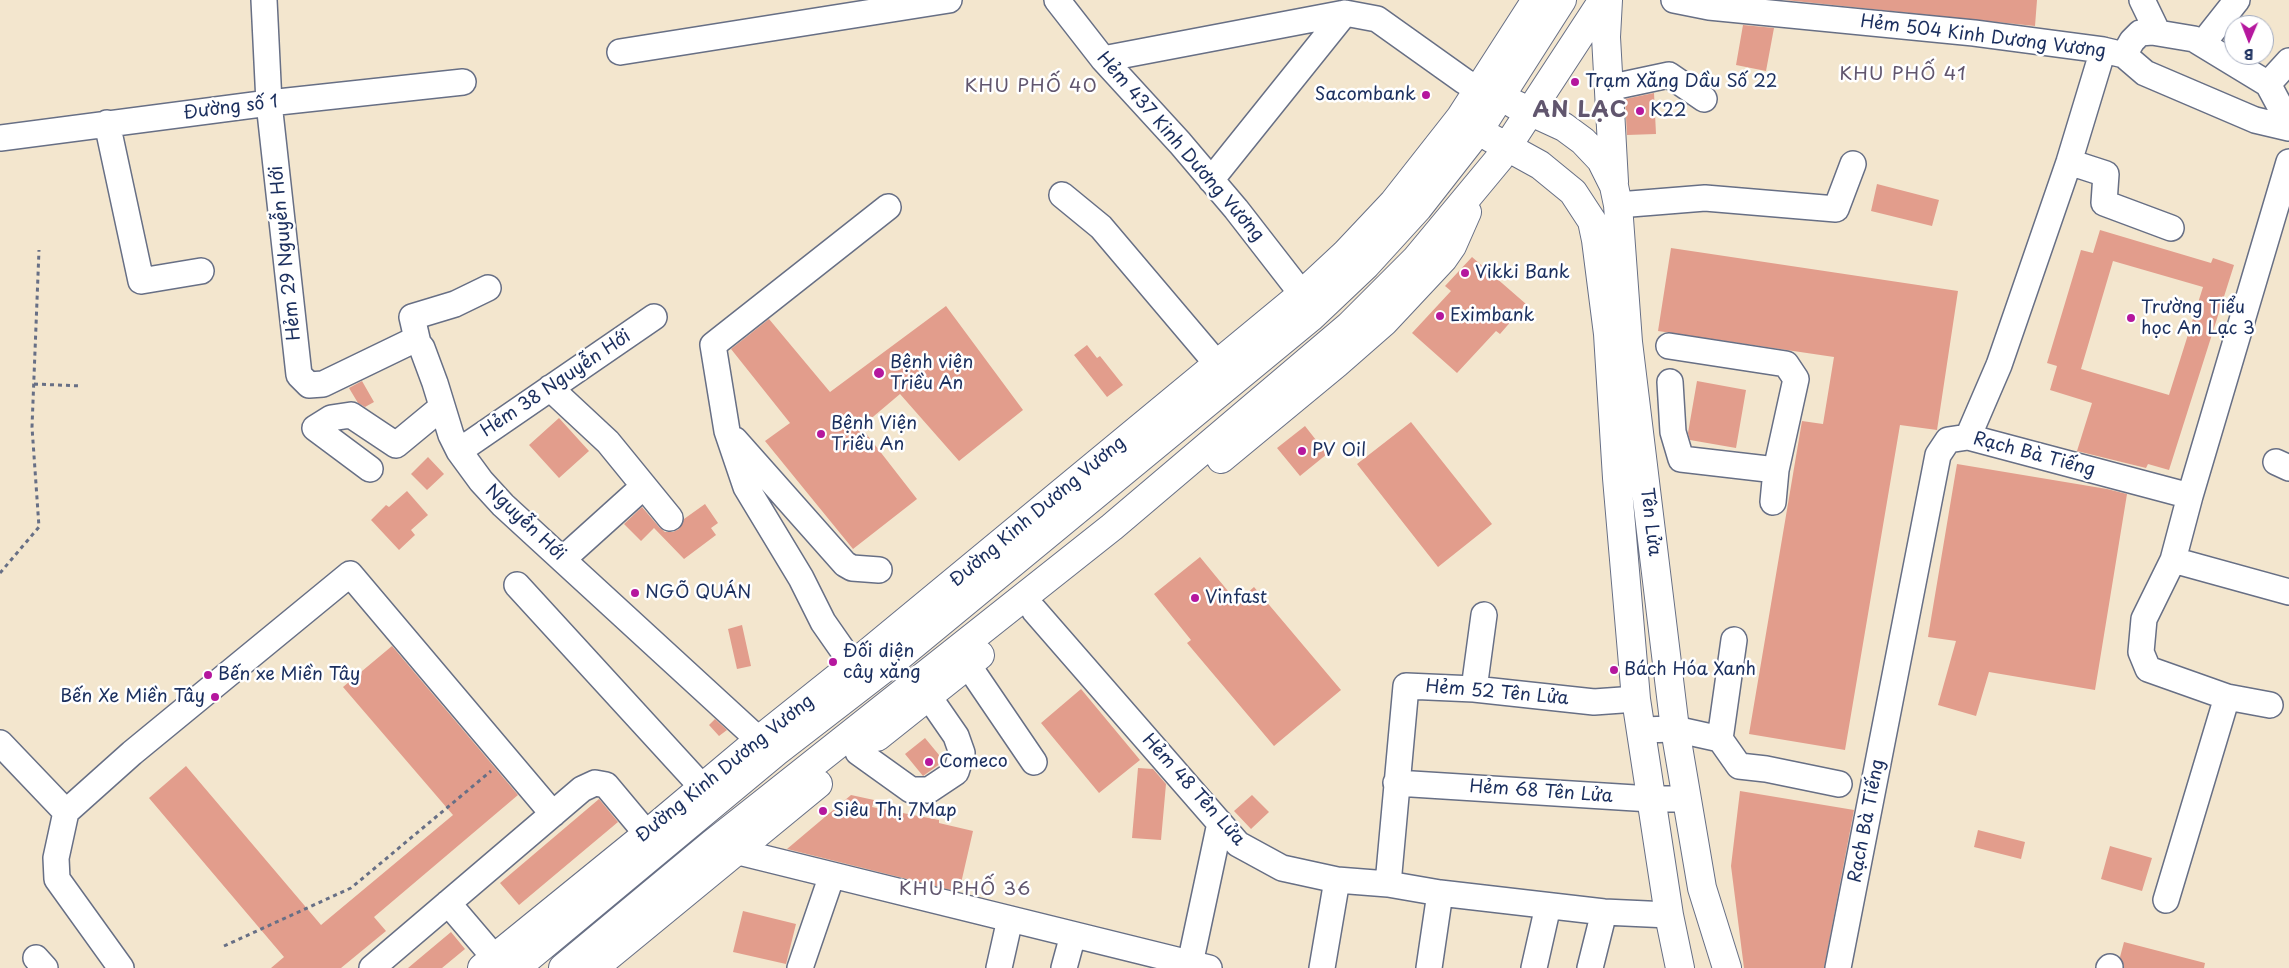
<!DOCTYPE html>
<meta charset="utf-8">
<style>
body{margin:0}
#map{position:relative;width:2289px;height:968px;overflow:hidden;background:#f3e6ce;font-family:"Playpen Sans",sans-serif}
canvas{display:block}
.north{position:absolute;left:2224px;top:15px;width:50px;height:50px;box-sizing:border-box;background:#fff;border:1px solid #a4acbf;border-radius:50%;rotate:181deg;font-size:14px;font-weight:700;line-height:20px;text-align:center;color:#1b2f5e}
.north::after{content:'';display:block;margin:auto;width:18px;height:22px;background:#b5179e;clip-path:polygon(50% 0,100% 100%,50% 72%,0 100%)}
</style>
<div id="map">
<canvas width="2289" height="968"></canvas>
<div class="north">B</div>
</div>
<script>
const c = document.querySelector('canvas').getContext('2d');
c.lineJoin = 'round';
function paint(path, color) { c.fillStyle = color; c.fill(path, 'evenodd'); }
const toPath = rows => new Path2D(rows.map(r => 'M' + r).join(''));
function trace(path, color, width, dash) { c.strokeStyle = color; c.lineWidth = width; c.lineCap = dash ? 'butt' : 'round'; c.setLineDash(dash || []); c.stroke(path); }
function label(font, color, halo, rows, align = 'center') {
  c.font = font + ' "Playpen Sans",sans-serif'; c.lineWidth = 5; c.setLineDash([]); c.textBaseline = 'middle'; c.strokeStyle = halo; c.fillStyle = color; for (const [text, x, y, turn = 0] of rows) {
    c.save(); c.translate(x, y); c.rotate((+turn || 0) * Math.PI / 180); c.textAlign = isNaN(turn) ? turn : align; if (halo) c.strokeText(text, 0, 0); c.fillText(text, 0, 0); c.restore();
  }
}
const building = toPath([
 [1785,0,2037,0,2035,26],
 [1743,25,1774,28,1766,71,1736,65],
 [1654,93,1656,134,1627,135,1625,99],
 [1877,184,1939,200,1932,226,1871,211],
 [2100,230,2211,263,2213,258,2234,265,2169,470,2148,464,2146,468,2077,451,2092,403,2050,390,2057,366,2047,363,2081,250,2093,253],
 [2113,261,2203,287,2169,395,2081,369],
 [1671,248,1958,291,1937,430,1900,425,1845,750,1749,734,1802,421,1823,424,1834,357,1658,331],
 [1472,257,1526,304,1500,334,1496,331,1457,373,1412,333,1451,291,1445,286],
 [946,306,1023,410,959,461,900,394,861,427,917,499,853,549,765,441,790,423,731,349,769,319,830,392],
 [1087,345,1097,358,1100,356,1123,385,1107,397,1074,355],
 [362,381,374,402,365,407,358,403,349,388],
 [1697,381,1746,390,1736,448,1690,440,1688,433],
 [559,418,589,451,559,478,529,445],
 [1411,422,1492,524,1438,567,1357,464],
 [1305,426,1327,454,1300,476,1277,448],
 [428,457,444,474,427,490,411,474],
 [1957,464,2107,489,2127,494,2095,690,1989,672,1976,716,1938,705,1956,641,1928,637],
 [407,491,428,515,411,530,415,535,399,550,371,520,386,505,389,507],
 [705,504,718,523,711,528,716,535,684,559,654,528,641,541,624,524,642,507,659,527,665,532,673,532,679,529,684,519],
 [1200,557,1237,602,1254,587,1341,690,1274,746,1187,643,1191,640,1154,594],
 [742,625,751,666,737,669,728,629],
 [392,646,518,795,374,917,386,931,341,968,271,968,284,957,149,798,186,766,321,925,453,815,343,687],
 [1081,689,1140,760,1099,793,1041,723],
 [715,719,727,730,719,736,709,725],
 [925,738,944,761,923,776,905,754],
 [1138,768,1153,769,1166,784,1161,840,1132,838],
 [1740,791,1854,810,1824,968,1744,968,1731,866],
 [851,795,874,800,872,807,939,820,939,823,973,831,959,892,787,849],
 [1252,795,1269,812,1251,829,1234,811],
 [599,799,618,822,519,905,500,883],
 [1978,830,2025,842,2021,859,1974,847],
 [2110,846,2152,858,2142,891,2101,879],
 [743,911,796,924,786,964,733,952],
 [451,932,465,949,442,968,408,968],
 [2124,942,2205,963,2204,968,2124,968,2120,957]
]);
const path = toPath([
 [34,384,82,386],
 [0,573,39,527,32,427,39,250],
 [224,946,351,888,491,771]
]);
const minor = toPath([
 [264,0,269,103,299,375,309,385,323,384,412,341,418,343,422,348,435,383,451,435,459,451,481,481,503,505,759,740],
 [1057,0,1103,59,1180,143,1236,209,1302,294],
 [1674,0,1709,7,1974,33,2103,50,2124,55,2132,41,2140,33,2152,32,2194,39,2268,84,2289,123],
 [2142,0,2158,33],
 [2203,43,2237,0],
 [620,52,949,0],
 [2124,55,2145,73,2255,120,2289,128],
 [1103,59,1345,13,1377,19,1464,81,1479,90],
 [2268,84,2289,61],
 [1608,88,1669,75,1704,99],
 [107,123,141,281,201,271],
 [0,138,269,103,463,82],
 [2069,162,2106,174,2104,203,2171,228],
 [1211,180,1345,13],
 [1062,195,1101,227,1218,365],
 [1618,205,1705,198,1836,209,1853,164],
 [418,343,412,317,455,304,488,288],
 [1669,346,1786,364,1796,379,1776,470,1773,502],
 [1670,382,1673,432,1681,459,1776,470],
 [550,388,608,442,670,518],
 [1968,437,1999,365,2069,162,2103,50],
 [735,440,845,564,852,568,879,570],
 [459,451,654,317],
 [2276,462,2289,468],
 [370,469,315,428,331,418,351,415,396,445,442,407],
 [2190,496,2173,560,2289,592],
 [563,559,644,486],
 [2173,560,2144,619,2141,652,2148,669,2227,697,2270,705],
 [517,585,703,788],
 [1034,610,1238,844,1282,868,1337,880,1388,884,1440,893,1604,912,1669,915],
 [853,665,823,622,801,578,746,487,727,431,713,345,888,207],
 [968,665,1034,762],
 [1474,689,1484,615],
 [1641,730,1675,729,1720,739,1739,766,1766,769,1839,784],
 [1720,739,1734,640],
 [0,743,66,812],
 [858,752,911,790,929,790,956,772,962,753,956,736,929,697],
 [1396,783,1651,799,1687,799],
 [735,851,1209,968],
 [1388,884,1406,686,1474,689,1594,702,1636,699],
 [2166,900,2227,697],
 [448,903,494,957],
 [36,958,45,968],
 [1190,964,1220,823],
 [121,968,57,879,56,858,66,812,132,753,350,574,553,814],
 [372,968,582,789,595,783,606,785,647,834],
 [800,968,832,875],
 [999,968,1010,919],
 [1064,968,1073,935],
 [1322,968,1337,880],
 [1429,968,1440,893],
 [1534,968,1548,906],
 [1590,968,1604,912],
 [1838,968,1938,455,1948,440,1968,437,2190,496,2289,162],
 [2109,968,2110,967]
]);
const major = toPath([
 [1608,0,1606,37,1614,182],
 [1514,104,1564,127,1583,141,1601,160,1614,186,1618,205,1628,342,1675,729,1702,888,1727,968],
 [1491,138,1540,165,1573,192,1592,221,1596,240,1608,334,1617,478,1636,699,1669,915,1680,968],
 [1221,459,1336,364,1384,322,1443,259,1452,246,1467,212],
 [877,737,980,655],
 [482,968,647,834,759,740,853,665,1302,294,1345,254,1394,202,1460,118,1536,0],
 [516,968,776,752,890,664,1310,318,1366,265,1418,208,1479,130,1562,0],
 [563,968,712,844,1112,527,1349,326,1416,259,1499,159,1603,0],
 [594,968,818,784]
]);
const markers = [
 [1575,82,5,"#b5179e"],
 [1426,95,5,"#b5179e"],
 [1640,111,5,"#b5179e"],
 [1465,273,5,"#b5179e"],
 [1440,316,5,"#b5179e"],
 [2131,318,5,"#b5179e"],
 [879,373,6,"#b5179e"],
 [821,434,5,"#b5179e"],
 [1302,451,5,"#b5179e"],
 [635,593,5,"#b5179e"],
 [1195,598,5,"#b5179e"],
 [833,662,5,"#b5179e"],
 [1614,670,5,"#b5179e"],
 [208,675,5,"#b5179e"],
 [215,697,5,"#b5179e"],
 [929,762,5,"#b5179e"],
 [823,811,5,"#b5179e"]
];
const streetNames = [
 ["Hẻm 504 Kinh Dương Vương",1983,37,7],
 ["Đường số 1",231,108,-7],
 ["Hẻm 437 Kinh Dương Vương",1180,147,49],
 ["Hẻm 29 Nguyễn Hới",286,253,-96],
 ["Hẻm 38 Nguyễn Hới",556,384,-34],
 ["Rạch Bà Tiếng",2034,455,15],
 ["Đường Kinh Dương Vương",1038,512,-40],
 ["Tên Lửa",1650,522,83],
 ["Nguyễn Hới",525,523,43],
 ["Hẻm 52 Tên Lửa",1497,693,5],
 ["Đường Kinh Dương Vương",725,769,-39],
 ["Hẻm 48 Tên Lửa",1193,790,48],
 ["Hẻm 68 Tên Lửa",1541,792,4],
 ["Rạch Bà Tiếng",1867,821,-79]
];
const poiNames = [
 ["Trạm Xăng Dầu Số 22",1585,82],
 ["Sacombank",1416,95,"right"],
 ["K22",1650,111],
 ["Vikki Bank",1475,273],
 ["Trường Tiểu",2141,308],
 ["học An Lạc 3",2141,329],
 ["Eximbank",1450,316],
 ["Bệnh viện",890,363],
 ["Triều An",890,384],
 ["Bệnh Viện",831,424],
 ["Triều An",831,445],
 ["PV Oil",1312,451],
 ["NGÕ QUÁN",645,593],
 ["Vinfast",1205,598],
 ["Đối diện",843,652],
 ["cây xăng",843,673],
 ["Bách Hóa Xanh",1624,670],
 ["Bến xe Miền Tây",218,675],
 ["Bến Xe Miền Tây",205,697,"right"],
 ["Comeco",939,762],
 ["Siêu Thị 7Map",833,811]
];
const neighbourhoodNames = [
 ["KHU PHỐ 41",1903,75],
 ["KHU PHỐ 40",1031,87],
 ["KHU PHỐ 36",965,890]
];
const districtNames = [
 ["AN LẠC",1580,111]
];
paint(building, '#e29d8c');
trace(minor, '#676f85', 28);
trace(major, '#676f85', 30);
trace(path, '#676f85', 3, [4, 4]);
trace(minor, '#fff', 25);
trace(major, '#fff', 28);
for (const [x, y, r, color] of markers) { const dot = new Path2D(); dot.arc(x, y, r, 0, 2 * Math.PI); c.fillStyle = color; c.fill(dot); trace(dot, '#fff', 2); }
label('18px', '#1b2f5e', '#fff', streetNames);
label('18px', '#1b2f5e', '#fff', poiNames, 'left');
c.letterSpacing = '1px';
label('19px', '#61566e', '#fff', neighbourhoodNames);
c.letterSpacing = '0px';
c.letterSpacing = '1px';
label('bold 22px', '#61566e', '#fff', districtNames);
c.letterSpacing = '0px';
</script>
